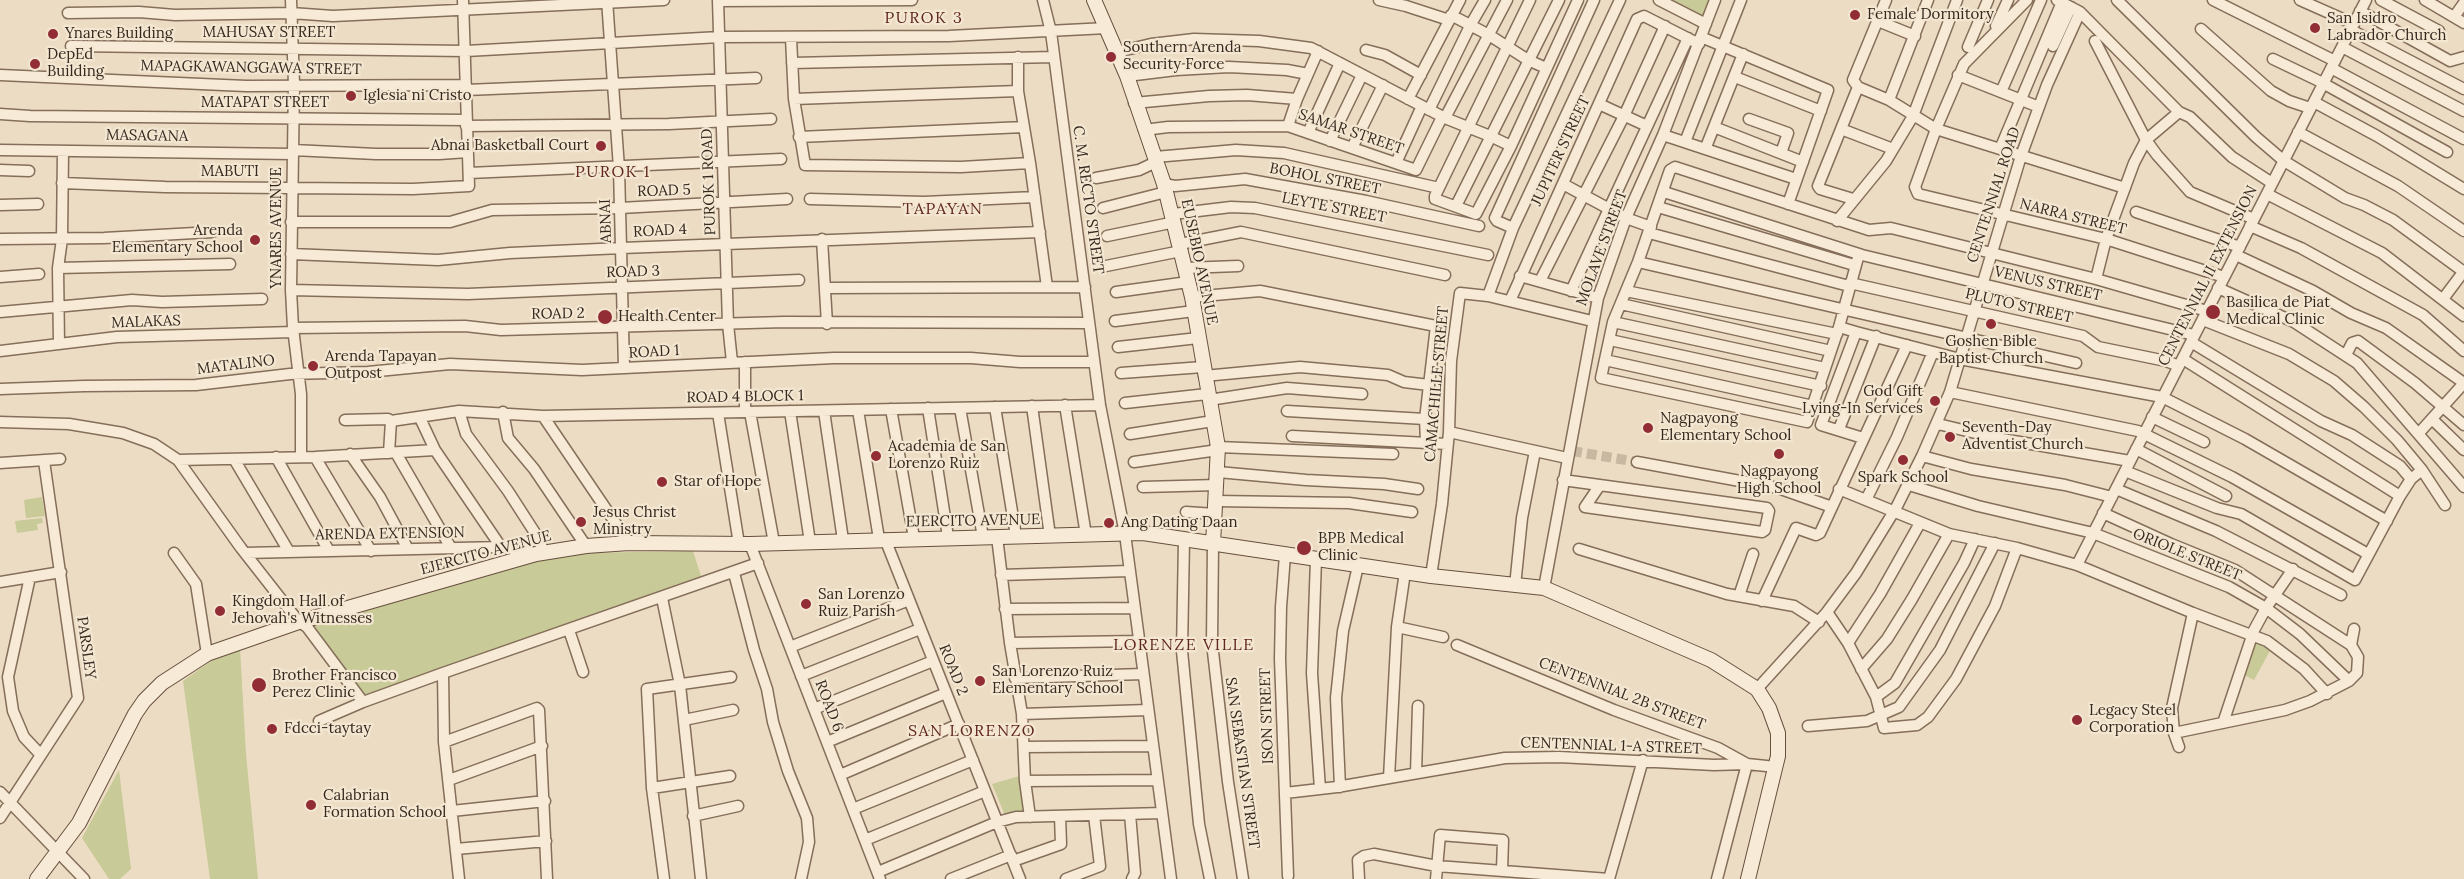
<!DOCTYPE html>
<style>
body{margin:0}
canvas{display:block;background:#ecdcc3}
</style>
<canvas width="2464" height="879"></canvas>
<script>
const c = document.querySelector('canvas').getContext('2d');
c.lineJoin = 'round';
function paint(path, color) { c.fillStyle = color; c.fill(path, 'evenodd'); }
const toPath = rows => new Path2D(rows.map(r => 'M' + r).join(''));
function trace(path, color, width, dash) { c.strokeStyle = color; c.lineWidth = width; c.lineCap = dash ? 'butt' : 'round'; c.setLineDash(dash || []); c.stroke(path); }
function label(font, color, halo, rows, align = 'center') {
  c.font = font + ' Lora,serif'; c.lineWidth = 4.5; c.setLineDash([]); c.textBaseline = 'middle'; c.strokeStyle = halo; c.fillStyle = color; for (const [text, x, y, turn = 0] of rows) {
    c.save(); c.translate(x, y); c.rotate((+turn || 0) * Math.PI / 180); c.textAlign = isNaN(turn) ? turn : align; if (halo) c.strokeText(text, 0, 0); c.fillText(text, 0, 0); c.restore();
  }
}
const green = toPath([
 [1668,0,1713,0,1705,21],
 [42,497,45,516,26,518,24,500],
 [42,518,43,523,37,524,38,530,17,533,15,521],
 [693,551,701,576,364,695,313,626,548,558,581,553],
 [2256,640,2271,649,2254,680,2242,674],
 [240,648,246,754,258,879,210,879,183,681,214,659],
 [119,770,131,869,120,879,109,879,82,838],
 [1023,775,1027,811,1004,813,992,784]
]);
const streetTunnel = toPath([
 [1572,451,1637,462]
]);
const street = toPath([
 [291,0,294,84,291,290,293,328,301,394,301,456],
 [607,0,619,168,624,368],
 [718,0,728,324,732,362],
 [1043,0,1051,32,1100,405,1125,534,1171,879],
 [1379,0,1406,6,1449,20],
 [1530,0,1435,196,1435,199,1476,214,1511,146,1578,0],
 [1659,0,1706,24],
 [1886,0,1853,80,1858,87,1889,100,1936,129,2125,188],
 [2027,0,1964,64,1936,129,1915,187,1918,194,2106,239,2224,277],
 [2057,0,2080,12,2179,112,2190,117,2232,157,2272,183],
 [2117,0,2256,137,2284,161,2345,198,2364,205,2393,220,2464,272],
 [2213,0,2335,61],
 [2300,0,2354,24],
 [2381,0,2439,31],
 [2425,0,2464,23],
 [718,1,912,0],
 [2360,11,2450,61,2464,57],
 [68,13,139,12,175,15,291,13,333,16,664,0],
 [1451,15,1489,35,1528,60,1546,68],
 [2454,17,2464,3],
 [1878,21,1915,36],
 [1996,26,2008,0],
 [2201,29,2271,91,2289,101,2310,108],
 [2351,30,2464,89],
 [1701,37,1828,90,1788,204],
 [791,38,794,99,805,165,961,167,1030,163],
 [2095,41,2146,140,2157,155,2190,192,2254,219],
 [71,46,466,51,720,37,949,36,1107,28],
 [2053,46,2071,7],
 [1968,47,1988,0],
 [2342,47,2464,111],
 [1366,50,1385,55,1421,75],
 [1117,52,1151,44,1194,39,1259,41,1311,48,1445,118,1490,136,1511,146],
 [1018,57,1018,91,1030,163,1047,287],
 [2273,59,2319,81,2447,152],
 [792,63,1054,57],
 [2331,68,2464,139],
 [0,75,246,86,466,85],
 [1958,75,2039,107],
 [1127,76,1176,70,1229,67,1287,70,1308,74],
 [1735,77,1821,111],
 [466,90,756,78],
 [2001,92,2041,0],
 [794,99,1018,91],
 [1408,99,1460,0],
 [1889,100,1928,0],
 [2314,102,2377,136,2464,189],
 [1134,103,1209,96,1247,95,1297,99],
 [1599,104,1647,126],
 [1429,110,1471,24,1485,0],
 [0,114,30,116,466,120],
 [1445,118,1507,0],
 [1749,119,1788,133,1781,153],
 [466,126,669,124,771,119],
 [1288,126,1297,99,1318,51],
 [1714,127,1803,162],
 [1841,129,1893,149],
 [1144,130,1168,127,1288,126,1416,170,1442,117],
 [2298,132,2398,186,2464,231],
 [1308,133,1340,63],
 [1663,135,1796,179],
 [799,137,1024,127],
 [1330,141,1362,75],
 [1685,142,1741,0],
 [1706,147,1743,54],
 [1352,148,1383,85],
 [2000,149,2062,2],
 [0,150,293,154],
 [293,150,376,154,439,154,468,152],
 [1155,157,1236,150,1284,153,1439,188],
 [1396,163,1422,106],
 [0,170,29,171],
 [469,173,781,159],
 [1096,178,1139,170,1156,162],
 [62,183,165,187,413,189,469,186,463,0],
 [1164,184,1175,186,1245,179,1366,201,1479,226],
 [1563,184,1626,218,1651,227],
 [1664,192,1862,255,2194,335],
 [2267,194,2382,253,2464,316],
 [810,199,924,202,1035,197],
 [1853,199,1820,189,1818,186,1858,87],
 [0,205,38,204],
 [1456,206,1559,0],
 [1658,207,1854,265],
 [1103,208,1166,192],
 [2136,212,2240,247],
 [1173,214,1231,207,1255,208,1488,255],
 [1837,221,1886,161,1913,116,1957,0],
 [291,222,450,222,492,210,620,208,787,199],
 [2250,226,2301,248,2423,315,2464,351],
 [1513,228,1497,221,1495,218,1594,0],
 [1649,233,1849,286],
 [1107,236,1175,222],
 [0,239,104,238,213,232],
 [822,239,827,324],
 [1180,244,1241,232,1445,275],
 [291,254,438,260,510,253,622,248,1040,232],
 [1859,254,1839,327,1807,422,1601,378,1613,322,1638,262,1670,170,1675,167,1869,230,1891,228,2096,279,2207,311],
 [2236,255,2313,291,2351,313,2386,328,2464,383],
 [1638,262,2076,363],
 [1106,266,1181,251],
 [58,268,230,264],
 [1185,268,1238,266],
 [1520,276,1598,298],
 [0,277,39,274],
 [2096,279,2106,239,2134,163,2146,140,2179,112],
 [1540,281,1624,116,1665,26],
 [1850,283,2083,336,2098,347,2166,361,2179,366],
 [825,288,1085,287],
 [2218,288,2294,322,2357,363,2464,487],
 [291,290,468,294,799,280],
 [1571,291,1688,38],
 [1626,291,1837,334],
 [1116,292,1188,282],
 [1488,296,1513,228,1620,0],
 [1192,297,1260,291,1436,326,1425,419,1426,442],
 [2443,299,2464,271],
 [1510,301,1637,19,1644,16,1699,44],
 [1621,304,1831,351],
 [0,312,132,300,162,302,262,299],
 [2203,320,2289,354,2334,381,2364,407,2397,440,2422,470,2445,505],
 [1115,321,1194,311],
 [1613,322,1825,368],
 [1839,327,1856,332,1821,425,1863,438],
 [293,328,465,326,501,330,784,322,1089,323],
 [1856,332,1960,359,2162,397,2245,439,2387,521],
 [1610,340,1821,386],
 [2191,342,2321,421,2352,435,2400,466,2411,479],
 [59,344,58,268,62,239,63,151],
 [1118,347,1198,338],
 [0,351,117,337,293,332],
 [2346,355,2352,343,2358,341,2415,383,2464,425],
 [2183,359,2400,496],
 [1605,360,1813,406],
 [745,362,745,412],
 [1121,373,1203,367],
 [1204,376,1300,367,1388,375,1404,382,1429,385],
 [0,389,84,386,196,385,290,374,368,372,450,364,582,370,834,358,971,358,1020,362,1094,362],
 [1950,392,2138,431,2232,477,2368,554],
 [1209,400,1287,388,1362,394],
 [1125,403,1207,394],
 [1065,405,1086,535],
 [1032,406,1050,536],
 [995,407,1016,536],
 [928,408,948,537],
 [960,408,983,537],
 [891,409,914,538],
 [858,410,879,539],
 [459,411,466,434,508,491,537,536,544,552],
 [790,411,810,542],
 [824,411,843,540],
 [1287,411,1425,419],
 [503,412,508,438,534,469,586,546],
 [750,412,774,543],
 [718,413,739,544],
 [543,416,629,543],
 [2152,417,2204,442],
 [420,418,435,450,501,547],
 [345,420,388,419,391,421,459,411,543,416,1100,405],
 [2433,420,2464,450],
 [0,422,69,424,123,433,154,444,178,460,241,548,299,622,307,627,363,702],
 [1938,424,1996,438,2130,461],
 [1839,429,1876,336],
 [1449,432,1567,458],
 [2419,433,2464,383],
 [1130,434,1213,421],
 [1292,436,1447,444],
 [2136,449,2226,496],
 [389,453,391,421],
 [396,453,451,548],
 [350,454,380,497,408,549],
 [1922,456,1971,469,2065,485,2112,497],
 [276,457,329,551],
 [315,457,371,551],
 [234,459,288,550],
 [178,460,315,457,435,450],
 [1134,462,1211,451,1218,447,1393,454],
 [1637,462,1778,488,1832,507],
 [0,463,60,459],
 [2125,471,2217,508,2241,514,2355,580,2400,496,2411,479,2422,470],
 [1218,472,1306,480,1384,484,1418,489],
 [1563,480,1767,508,1769,511,1765,530,1762,532,1585,507,1600,485],
 [1909,485,1978,506,2093,533,2229,587,2266,608,2300,634,2349,681],
 [1143,487,1217,485],
 [1839,489,1949,534,2017,548,2077,565,2193,613,2267,641,2304,669,2327,694],
 [2116,489,2216,531,2341,595],
 [1866,500,1897,437,1933,352],
 [1216,501,1349,503,1412,512],
 [1186,512,1215,514],
 [2103,513,2171,544,2235,570,2351,645,2358,657,2357,673,2349,681,2310,701,2285,710,2174,733],
 [997,537,1010,643,1022,714,1025,781,1030,817],
 [885,539,1020,879],
 [1184,540,1182,651,1199,824,1210,879],
 [750,544,880,879],
 [1213,544,1212,643,1228,782,1243,879],
 [1579,549,1727,594,1794,606,1819,622],
 [174,553,196,584,207,654],
 [245,553,501,547,535,553],
 [1285,555,1281,607,1280,659,1288,876],
 [1316,559,1312,673,1320,789],
 [2077,565,2366,0],
 [734,573,754,650,767,689,773,722,788,771,807,818,809,842,801,879],
 [1001,575,1129,571],
 [1431,576,1442,504,1449,432,1451,361,1460,293,1488,296,1592,321],
 [30,577,8,677,13,711,24,737,40,754],
 [0,582,61,572],
 [1515,586,1522,518,1535,451],
 [1544,588,1598,298,1626,218,1663,135,1715,0],
 [1739,596,1753,554],
 [662,598,680,685,701,879],
 [1762,601,1796,528,1816,535,1820,533,1907,345],
 [1005,609,1134,608],
 [1827,612,1848,643,1876,697,1884,728,1917,725,1928,717,1956,679,1995,606,2017,548],
 [1397,627,1443,637],
 [569,630,583,672],
 [1010,643,1139,641],
 [1848,643,1880,594,1920,523],
 [1457,645,1614,710,1718,748,1747,764,1776,767],
 [2351,645,2354,629],
 [790,647,909,600],
 [1861,669,1887,639,1912,599,1949,534],
 [443,673,444,742,459,879],
 [801,676,920,629],
 [1015,678,1143,674],
 [1757,689,1827,612,1856,573,1896,508,1922,456,1950,392,2021,156,2047,85,2080,12],
 [1876,697,1895,683,1964,563,1975,539],
 [814,709,933,661],
 [1022,714,1148,710],
 [684,720,733,710],
 [319,721,363,702,443,673,758,563],
 [2223,723,2254,630,2266,608,2293,569],
 [1808,726,1867,721,1899,707,1940,650,1995,543],
 [444,742,537,708,539,710,547,879],
 [827,742,946,693],
 [1024,747,1153,746],
 [2179,747,2174,733,2172,708,2193,613],
 [1416,773,1418,706],
 [840,775,959,724],
 [1389,778,1397,627,1405,572],
 [449,780,542,746],
 [1025,781,1157,780],
 [1340,787,1336,698,1343,631,1358,566],
 [652,788,730,776],
 [0,792,84,879],
 [1285,793,1337,787,1505,758,1559,757,1714,765,1747,764,1717,879],
 [853,809,973,760],
 [452,811,545,801],
 [1130,814,1135,873,1132,879],
 [693,816,738,806],
 [0,818,78,698,44,461],
 [865,840,985,791],
 [456,849,546,841],
 [1013,861,1061,844,1060,816],
 [878,872,997,822,1016,817,1162,813],
 [664,879,652,788,647,689,731,677],
 [951,879,1011,855],
 [1066,879,1100,866,1094,815],
 [1359,879,1358,860,1364,856,1374,854,1437,866,1609,879],
 [1436,879,1440,835,1503,840,1502,870],
 [1609,879,1643,760]
]);
const secondary = toPath([
 [1094,0,1127,76,1164,184,1192,297,1218,447,1213,544],
 [37,879,79,823,135,714,144,701,162,683,207,654,299,622,536,554,586,546,629,543,750,544,1143,533,1431,576,1544,588,1711,660,1757,689,1769,708,1778,733,1778,756,1748,879]
]);
const markers = [
 [1855,15,6,"#922d36"],
 [2315,28,6,"#922d36"],
 [53,34,6,"#922d36"],
 [1111,57,6,"#922d36"],
 [35,64,6,"#922d36"],
 [351,96,6,"#922d36"],
 [601,146,6,"#922d36"],
 [255,240,6,"#922d36"],
 [2213,312,8,"#922d36"],
 [605,317,8,"#922d36"],
 [1991,324,6,"#922d36"],
 [313,366,6,"#922d36"],
 [1935,401,6,"#922d36"],
 [1648,428,6,"#922d36"],
 [1950,437,6,"#922d36"],
 [1779,454,6,"#922d36"],
 [876,456,6,"#922d36"],
 [1903,460,6,"#922d36"],
 [662,482,6,"#922d36"],
 [581,522,6,"#922d36"],
 [1109,523,6,"#922d36"],
 [1304,548,8,"#922d36"],
 [806,604,6,"#922d36"],
 [220,611,6,"#922d36"],
 [980,681,6,"#922d36"],
 [259,685,8,"#922d36"],
 [2077,720,6,"#922d36"],
 [272,729,6,"#922d36"],
 [311,805,6,"#922d36"]
];
const poiNames = [
 ["Female Dormitory",1867,15],
 ["San Isidro",2327,19],
 ["Labrador Church",2327,36],
 ["Ynares Building",65,34],
 ["Southern Arenda",1123,48],
 ["Security Force",1123,65],
 ["DepEd",47,55],
 ["Building",47,72],
 ["Iglesia ni Cristo",363,96],
 ["Abnai Basketball Court",589,146,"right"],
 ["Arenda",243,231,"right"],
 ["Elementary School",243,248,"right"],
 ["Basilica de Piat",2226,303],
 ["Medical Clinic",2226,320],
 ["Health Center",618,317],
 ["Goshen Bible",1991,342,"center"],
 ["Baptist Church",1991,359,"center"],
 ["Arenda Tapayan",325,357],
 ["Outpost",325,374],
 ["God Gift",1923,392,"right"],
 ["Lying-In Services",1923,409,"right"],
 ["Nagpayong",1660,419],
 ["Elementary School",1660,436],
 ["Seventh-Day",1962,428],
 ["Adventist Church",1962,445],
 ["Academia de San",888,447],
 ["Lorenzo Ruiz",888,464],
 ["Nagpayong",1779,472,"center"],
 ["High School",1779,489,"center"],
 ["Spark School",1903,478,"center"],
 ["Star of Hope",674,482],
 ["Jesus Christ",593,513],
 ["Ministry",593,530],
 ["Ang Dating Daan",1121,523],
 ["BPB Medical",1318,539],
 ["Clinic",1318,556],
 ["San Lorenzo",818,595],
 ["Ruiz Parish",818,612],
 ["Kingdom Hall of",232,602],
 ["Jehovah's Witnesses",232,619],
 ["San Lorenzo Ruiz",992,672],
 ["Elementary School",992,689],
 ["Brother Francisco",272,676],
 ["Perez Clinic",272,693],
 ["Legacy Steel",2089,711],
 ["Corporation",2089,728],
 ["Fdcci-taytay",284,729],
 ["Calabrian",323,796],
 ["Formation School",323,813]
];
const streetNames = [
 ["MAHUSAY STREET",269,33],
 ["MAPAGKAWANGGAWA STREET",251,68,1],
 ["MATAPAT STREET",265,103],
 ["SAMAR STREET",1351,132,19],
 ["MASAGANA",147,136,1],
 ["JUPITER STREET",1561,151,-65],
 ["MABUTI",230,172],
 ["BOHOL STREET",1325,179,11],
 ["PUROK 1 ROAD",709,182,-92],
 ["ROAD 5",664,191,-2],
 ["CENTENNIAL ROAD",1994,195,-72],
 ["C. M. RECTO STREET",1088,200,82],
 ["LEYTE STREET",1334,208,11],
 ["NARRA STREET",2073,217,14],
 ["ABNAI",606,221,-92],
 ["YNARES AVENUE",277,228,-90],
 ["ROAD 4",660,231,-3],
 ["MOLAVE STREET",1602,248,-70],
 ["EUSEBIO AVENUE",1199,262,78],
 ["ROAD 3",633,272,-2],
 ["CENTENNIAL II EXTENSION",2208,276,-63],
 ["VENUS STREET",2048,284,13],
 ["PLUTO STREET",2019,306,13],
 ["ROAD 2",558,314,-1],
 ["MALAKAS",146,322,-2],
 ["ROAD 1",654,352,-3],
 ["MATALINO",236,365,-7],
 ["CAMACHILLE STREET",1437,384,-85],
 ["ROAD 4 BLOCK 1",745,397,-1],
 ["EJERCITO AVENUE",973,521,-1],
 ["ARENDA EXTENSION",390,534,-1],
 ["EJERCITO AVENUE",486,553,-15],
 ["ORIOLE STREET",2187,555,22],
 ["PARSLEY",86,648,82],
 ["ROAD 2",953,670,68],
 ["CENTENNIAL 2B STREET",1622,694,21],
 ["ROAD 6",829,706,69],
 ["ISON STREET",1267,716,-92],
 ["CENTENNIAL 1-A STREET",1611,746,2],
 ["SAN SEBASTIAN STREET",1242,763,82]
];
const neighbourhoodNames = [
 ["PUROK 3",924,18],
 ["PUROK 1",613,172],
 ["TAPAYAN",943,209],
 ["LORENZE VILLE",1184,645],
 ["SAN LORENZO",972,731]
];
paint(green, '#c8ca97');
trace(streetTunnel, '#c8b8a2', 10, [10, 5]);
trace(street, '#856e5a', 13);
trace(secondary, '#674f3e', 16);
trace(street, '#f7ead6', 10);
trace(secondary, '#f7ead6', 14);
for (const [x, y, r, color] of markers) { const dot = new Path2D(); dot.arc(x, y, r, 0, 2 * Math.PI); c.fillStyle = color; c.fill(dot); trace(dot, '#f4e7d2', 2); }
label('15px', '#36281e', '#f4e7d2', poiNames, 'left');
label('15px', '#36281e', '#f4e7d2', streetNames);
c.letterSpacing = '1.5px';
label('16px', '#61281f', '#f4e7d2', neighbourhoodNames);
c.letterSpacing = '0px';
</script>
